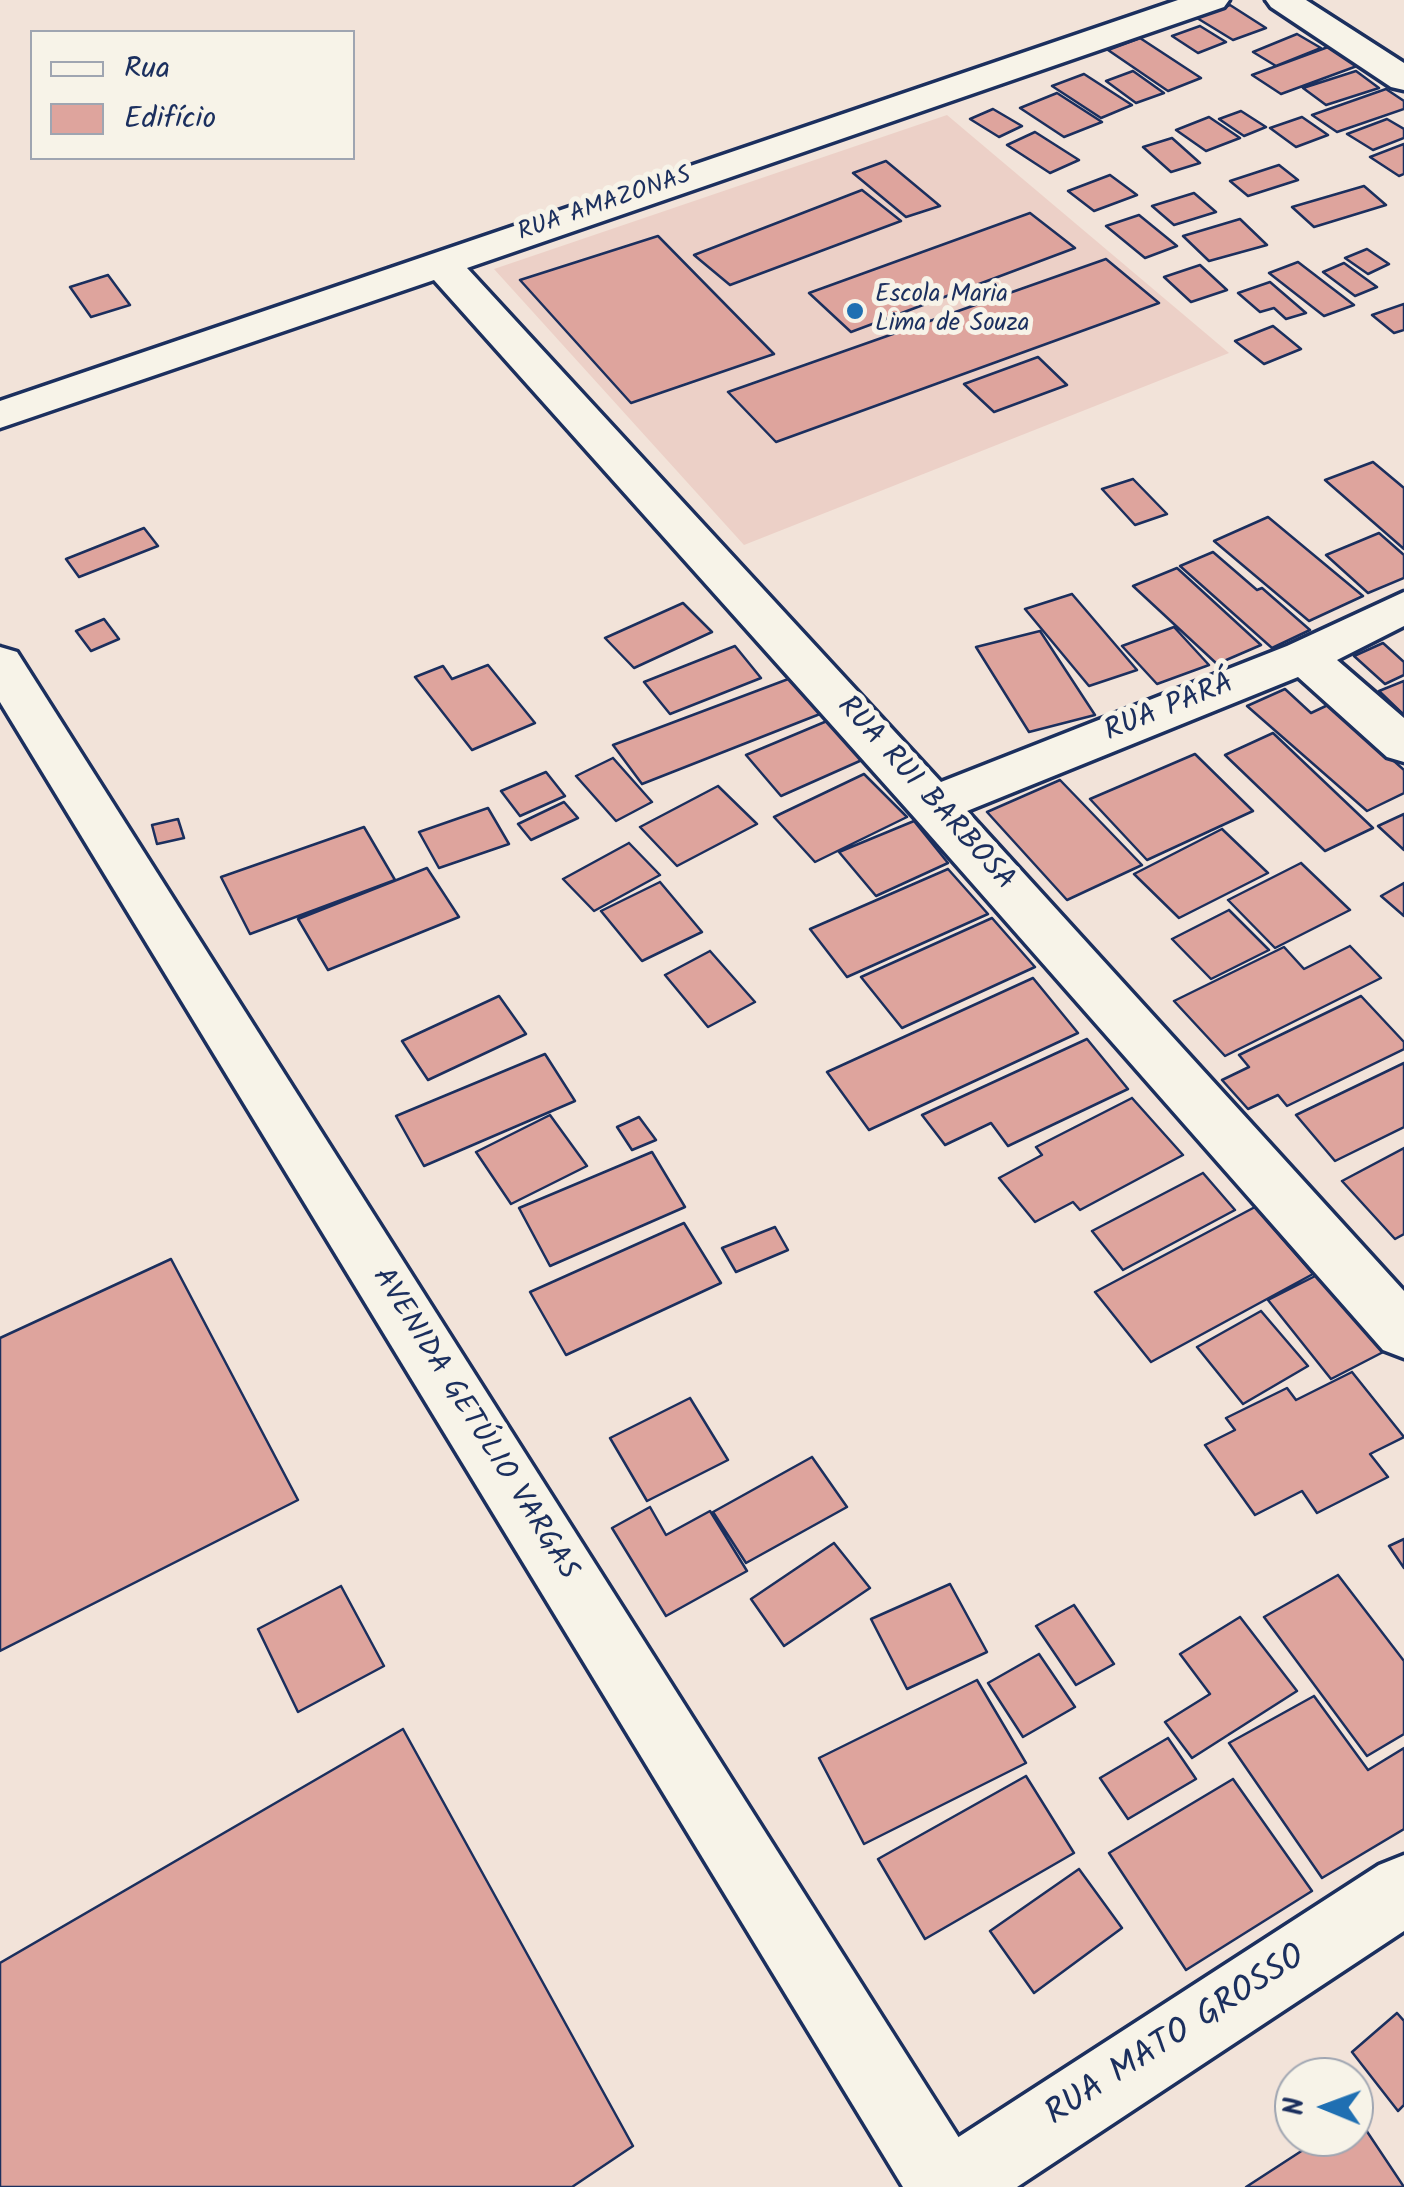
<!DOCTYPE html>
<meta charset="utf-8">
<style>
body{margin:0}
#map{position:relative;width:1404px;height:2187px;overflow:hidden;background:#f2e3d9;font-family:Kalam,sans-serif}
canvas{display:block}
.legend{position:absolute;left:30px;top:30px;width:325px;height:130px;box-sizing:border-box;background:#f7f3e8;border:2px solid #9fa5b1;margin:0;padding:12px 18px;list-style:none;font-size:30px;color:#1b2f5e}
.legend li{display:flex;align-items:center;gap:20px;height:50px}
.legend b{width:50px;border:2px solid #9fa5b1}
.north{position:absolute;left:1274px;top:2057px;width:100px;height:100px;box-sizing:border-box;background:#f7f3e8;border:2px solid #9fa5b1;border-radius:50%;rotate:271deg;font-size:28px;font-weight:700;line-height:40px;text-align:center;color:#1b2f5e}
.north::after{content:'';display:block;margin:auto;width:35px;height:45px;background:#1f6fb2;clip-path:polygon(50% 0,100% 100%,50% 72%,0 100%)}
</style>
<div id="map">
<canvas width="1404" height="2187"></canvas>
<ul class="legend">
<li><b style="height:12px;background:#f7f3e8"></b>Rua</li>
<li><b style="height:28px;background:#dea49d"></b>Edifício</li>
</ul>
<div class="north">N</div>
</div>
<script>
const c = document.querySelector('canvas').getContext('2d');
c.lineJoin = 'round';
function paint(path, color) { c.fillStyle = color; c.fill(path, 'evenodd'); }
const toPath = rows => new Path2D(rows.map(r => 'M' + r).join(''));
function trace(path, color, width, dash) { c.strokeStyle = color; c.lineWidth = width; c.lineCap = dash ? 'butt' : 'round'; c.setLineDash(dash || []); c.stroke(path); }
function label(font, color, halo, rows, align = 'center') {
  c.font = font + ' Kalam,sans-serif'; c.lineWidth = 10; c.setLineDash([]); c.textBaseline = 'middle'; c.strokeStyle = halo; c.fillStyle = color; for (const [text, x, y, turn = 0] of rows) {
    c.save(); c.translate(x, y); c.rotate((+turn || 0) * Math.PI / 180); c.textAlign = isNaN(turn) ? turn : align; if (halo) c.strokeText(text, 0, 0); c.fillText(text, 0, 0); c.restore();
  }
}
const built = toPath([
 [947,115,1229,353,744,545,494,269]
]);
const building = toPath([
 [1230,5,1266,28,1233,40,1197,18,1230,5],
 [1200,26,1226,42,1198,53,1172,36,1200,26],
 [1297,34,1321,48,1276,66,1253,52,1297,34],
 [1140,38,1201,78,1168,91,1108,50,1140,38],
 [1328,47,1357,66,1281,94,1252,75,1328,47],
 [1133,71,1164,93,1136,103,1106,81,1133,71],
 [1356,71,1379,88,1326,105,1303,88,1356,71],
 [1084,74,1132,105,1101,118,1052,86,1084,74],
 [1386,89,1404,101,1404,109,1337,132,1312,115,1386,89],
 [1057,93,1102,122,1064,137,1020,108,1057,93],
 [993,109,1022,126,999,137,970,119,993,109],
 [1241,111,1266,127,1244,136,1219,119,1241,111],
 [1209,117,1240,138,1206,151,1176,130,1209,117],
 [1302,117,1328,135,1296,147,1270,128,1302,117],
 [1387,119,1404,129,1404,138,1373,150,1347,134,1387,119],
 [1035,132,1079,160,1050,173,1007,145,1035,132],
 [1172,138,1200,163,1171,172,1143,147,1172,138],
 [1404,144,1404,174,1399,176,1370,157,1404,144],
 [886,161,940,206,906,217,853,173,886,161],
 [1279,165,1298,180,1248,196,1230,181,1279,165],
 [1110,175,1137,195,1094,211,1068,191,1110,175],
 [1364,186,1386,205,1314,227,1292,207,1364,186],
 [862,190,901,221,730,285,694,255,862,190],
 [1194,193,1216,212,1174,225,1152,206,1194,193],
 [1030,213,1075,248,851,332,809,293,1030,213],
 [1139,215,1177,246,1145,258,1106,226,1139,215],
 [1240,219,1267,245,1209,261,1183,236,1240,219],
 [658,236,774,354,631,403,520,280,658,236],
 [1367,249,1389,264,1368,274,1345,258,1367,249],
 [1106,259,1159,303,776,442,728,392,1106,259],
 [1298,262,1354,305,1324,316,1269,273,1298,262],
 [1344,263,1377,287,1355,296,1323,272,1344,263],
 [1200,265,1227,290,1191,302,1164,277,1200,265],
 [108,275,130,305,91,317,70,287,108,275],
 [1270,282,1306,313,1286,319,1274,308,1260,312,1238,293,1270,282],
 [1404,304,1404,330,1394,333,1372,315,1404,304],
 [1273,326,1301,349,1264,364,1235,341,1273,326],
 [1038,357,1067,385,994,412,964,384,1038,357],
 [1373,462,1404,488,1404,549,1325,480,1373,462],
 [1133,479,1167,514,1135,525,1102,489,1133,479],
 [1268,517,1363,596,1309,621,1214,541,1268,517],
 [144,528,158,546,79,577,66,559,144,528],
 [1379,533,1404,555,1404,578,1368,593,1326,555,1379,533],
 [1213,552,1257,590,1262,588,1310,630,1272,648,1180,566,1213,552],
 [1177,568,1261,645,1217,664,1133,586,1177,568],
 [1072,594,1137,670,1089,686,1025,609,1072,594],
 [683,603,712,632,634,668,605,638,683,603],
 [104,619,119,639,91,651,76,631,104,619],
 [1174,627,1209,665,1157,684,1122,646,1174,627],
 [1040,631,1095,715,1029,732,976,647,1040,631],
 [1383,643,1404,662,1404,675,1385,684,1354,656,1383,643],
 [735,646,761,678,670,714,644,682,735,646],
 [488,665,535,723,472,750,415,677,443,666,452,679,488,665],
 [791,678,820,714,642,784,613,745,791,678],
 [1404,681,1404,715,1379,691,1404,681],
 [1285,689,1311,713,1330,704,1404,770,1404,793,1367,811,1247,706,1285,689],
 [827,721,862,760,781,796,746,755,827,721],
 [1273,733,1373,828,1325,851,1225,755,1273,733],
 [1195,754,1253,811,1147,860,1090,799,1195,754],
 [613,758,652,802,616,821,576,776,613,758],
 [546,772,565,796,520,816,501,791,546,772],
 [864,774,907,817,815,862,774,817,864,774],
 [1060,780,1142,865,1067,900,987,812,1060,780],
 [718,786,757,824,677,866,640,827,718,786],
 [564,802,578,818,531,840,518,824,564,802],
 [488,808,509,844,439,868,419,832,488,808],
 [1404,814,1404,850,1378,826,1404,814],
 [178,819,184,838,157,844,152,825,178,819],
 [914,821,948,863,876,896,839,852,914,821],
 [364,827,395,880,250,934,221,877,364,827],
 [1222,829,1268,873,1179,918,1134,874,1222,829],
 [629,843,660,875,594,911,563,879,629,843],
 [1301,863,1350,910,1275,948,1228,900,1301,863],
 [427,868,459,917,328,970,298,919,427,868],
 [948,869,988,914,847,977,810,929,948,869],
 [660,882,702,932,642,961,601,911,660,882],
 [1404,883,1404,916,1381,896,1404,883],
 [1229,910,1269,950,1211,979,1172,939,1229,910],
 [992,918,1035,967,902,1028,861,977,992,918],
 [1350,946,1381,978,1225,1056,1174,1001,1284,947,1304,969,1350,946],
 [710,951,755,1002,708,1027,665,975,710,951],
 [1033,978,1078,1033,869,1130,827,1072,1033,978],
 [499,996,526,1034,428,1080,402,1041,499,996],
 [1361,996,1404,1042,1404,1049,1287,1106,1278,1095,1248,1109,1222,1080,1249,1067,1239,1055,1361,996],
 [1087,1039,1128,1089,1008,1146,991,1123,945,1145,922,1115,1087,1039],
 [545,1054,575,1101,424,1166,396,1116,545,1054],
 [1404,1063,1404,1127,1335,1161,1296,1115,1404,1063],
 [1132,1098,1183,1155,1080,1210,1073,1202,1035,1222,999,1178,1042,1155,1036,1147,1132,1098],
 [550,1115,587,1166,511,1204,476,1152,550,1115],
 [639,1117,656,1140,632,1150,617,1127,639,1117],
 [1404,1148,1404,1234,1395,1239,1342,1181,1404,1148],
 [652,1152,685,1207,550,1266,519,1208,652,1152],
 [1203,1173,1235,1210,1123,1270,1092,1231,1203,1173],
 [1255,1207,1313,1274,1151,1362,1095,1292,1255,1207],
 [684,1223,721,1283,566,1355,530,1292,684,1223],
 [775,1227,788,1250,736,1272,722,1248,775,1227],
 [171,1259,298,1500,0,1651,0,1338,171,1259],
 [1327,1270,1391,1348,1331,1379,1268,1300,1327,1270],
 [1261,1311,1308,1366,1243,1404,1197,1347,1261,1311],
 [1352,1372,1404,1437,1370,1454,1388,1477,1317,1513,1302,1491,1255,1515,1205,1445,1235,1430,1226,1418,1287,1388,1296,1400,1352,1372],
 [690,1398,728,1460,647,1501,610,1438,690,1398],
 [812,1457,847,1507,746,1563,713,1512,812,1457],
 [650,1507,666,1535,710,1511,747,1571,666,1616,612,1528,650,1507],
 [1404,1539,1404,1568,1389,1546,1404,1539],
 [834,1543,870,1588,784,1646,751,1599,834,1543],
 [1338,1575,1404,1661,1404,1734,1367,1756,1264,1617,1338,1575],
 [950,1584,987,1652,907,1689,871,1619,950,1584],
 [341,1586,384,1666,298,1712,258,1629,341,1586],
 [1074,1605,1114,1664,1076,1685,1036,1626,1074,1605],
 [1240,1617,1297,1691,1192,1758,1165,1722,1210,1694,1180,1654,1240,1617],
 [1039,1654,1075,1707,1023,1737,988,1683,1039,1654],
 [977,1680,1026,1763,864,1844,819,1758,977,1680],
 [1314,1696,1368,1770,1404,1748,1404,1829,1322,1878,1229,1743,1314,1696],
 [403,1729,633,2146,572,2187,0,2187,0,1963,403,1729],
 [1168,1738,1196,1779,1128,1819,1100,1778,1168,1738],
 [1026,1776,1074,1853,925,1939,878,1859,1026,1776],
 [1233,1779,1312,1891,1186,1970,1109,1853,1233,1779],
 [1079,1869,1122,1928,1034,1993,990,1931,1079,1869],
 [1397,2013,1404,2021,1404,2105,1398,2111,1352,2052,1397,2013],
 [1356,2115,1404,2187,1246,2187,1323,2137,1354,2137,1356,2115]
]);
const street = toPath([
 [1178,0,1229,0,1224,7,467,268,941,782,1287,646,1404,592,1404,626,1337,660,1404,718,1404,762,1387,757,1298,677,967,811,1404,1291,1404,1358,1383,1350,915,818,434,280,0,428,0,401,1178,0],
 [1266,0,1306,0,1404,63,1404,90,1391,87,1271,7,1266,0],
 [1404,1855,1404,1931,1017,2187,912,2187,923,2160,1379,1865,1404,1855]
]);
const secondary = toPath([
 [0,647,17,652,973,2160,984,2187,903,2187,0,702,0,647]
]);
const markers = [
 [855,311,10,"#1f6fb2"]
];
const farStreetnames = [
 ["RUA AMAZONAS",605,206,-19]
];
const farPoinames = [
 ["Escola Maria",875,297],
 ["Lima de Souza",875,326]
];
const streetNames = [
 ["RUA PARÁ",1170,710,-22],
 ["RUA RUI BARBOSA",924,795,48],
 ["AVENIDA GETÚLIO VARGAS",473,1425,58]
];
const nearStreetnames = [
 ["RUA MATO GROSSO",1177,2038,-33]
];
paint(built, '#ecd0c7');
paint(building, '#dea49d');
trace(building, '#1b2f5e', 2.5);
trace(street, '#1b2f5e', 7);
trace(secondary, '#1b2f5e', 7);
paint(street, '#f7f3e8');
paint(secondary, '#f7f3e8');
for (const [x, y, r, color] of markers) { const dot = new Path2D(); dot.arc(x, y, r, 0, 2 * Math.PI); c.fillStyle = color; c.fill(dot); trace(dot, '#f7f3e8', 4); }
label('25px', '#1b2f5e', '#f7f3e8', farStreetnames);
label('25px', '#1b2f5e', '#f7f3e8', farPoinames, 'left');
label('30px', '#1b2f5e', '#f7f3e8', streetNames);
label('35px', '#1b2f5e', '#f7f3e8', nearStreetnames);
</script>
